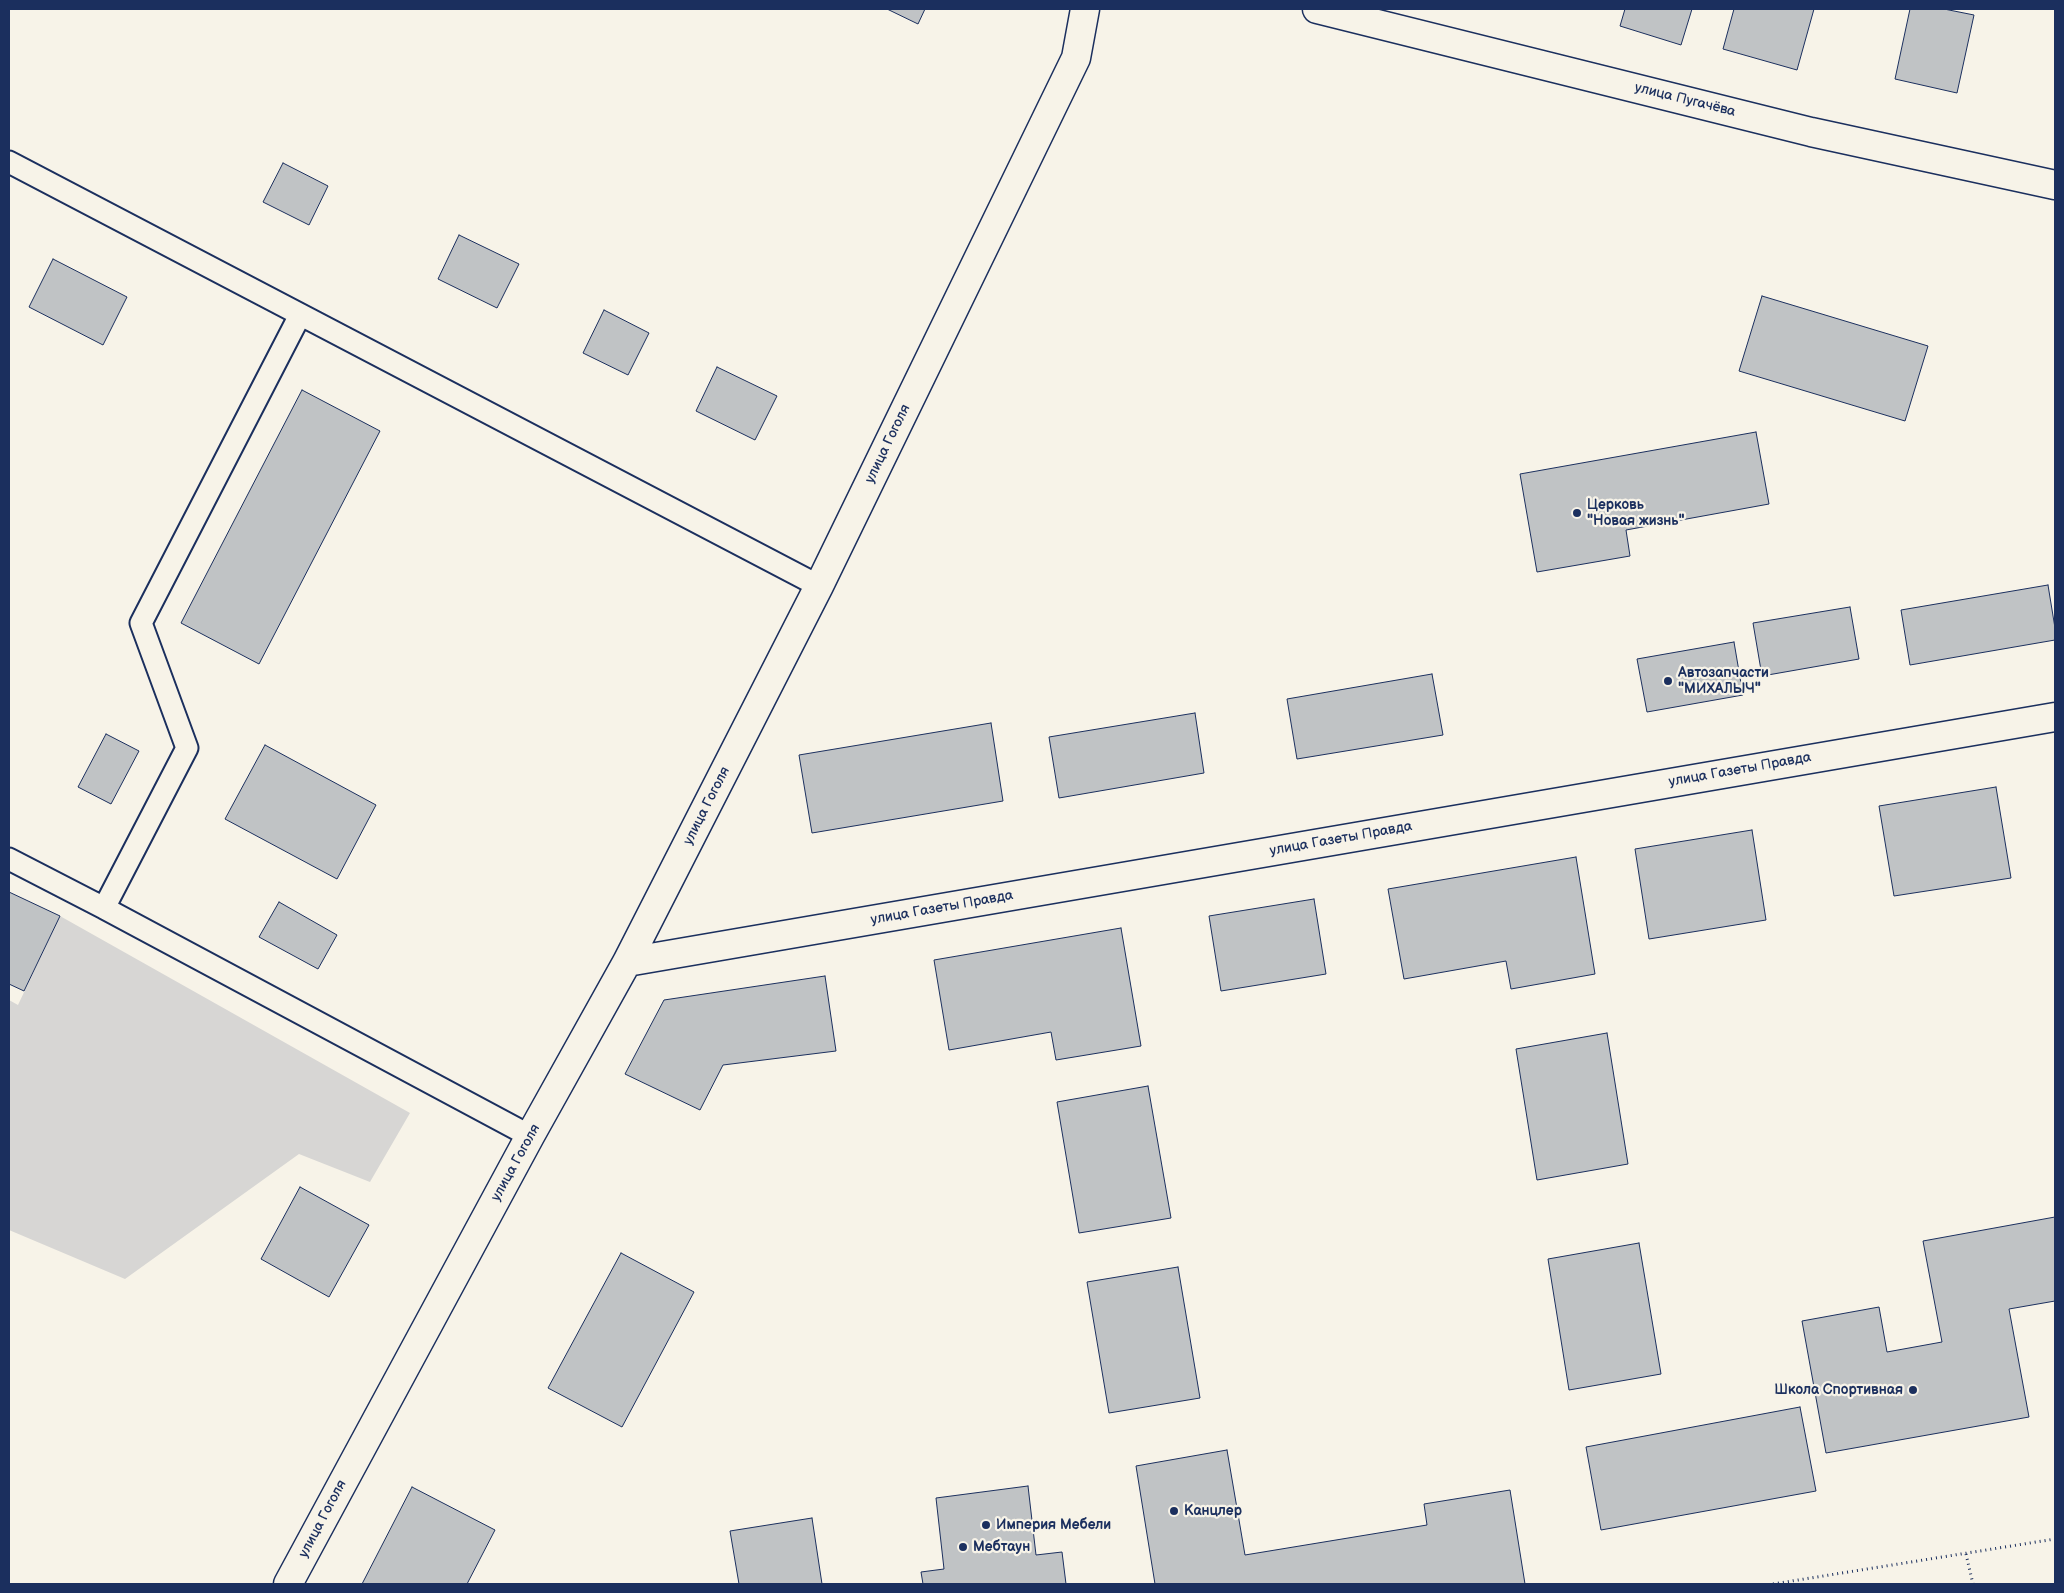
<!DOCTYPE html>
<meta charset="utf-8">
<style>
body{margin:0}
#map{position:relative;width:2064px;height:1593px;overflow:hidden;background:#f7f3e8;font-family:"Balsamiq Sans",sans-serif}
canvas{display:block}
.frame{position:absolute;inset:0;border:10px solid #1b2f5e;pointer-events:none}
</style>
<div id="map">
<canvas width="2064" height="1593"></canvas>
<div class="frame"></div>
</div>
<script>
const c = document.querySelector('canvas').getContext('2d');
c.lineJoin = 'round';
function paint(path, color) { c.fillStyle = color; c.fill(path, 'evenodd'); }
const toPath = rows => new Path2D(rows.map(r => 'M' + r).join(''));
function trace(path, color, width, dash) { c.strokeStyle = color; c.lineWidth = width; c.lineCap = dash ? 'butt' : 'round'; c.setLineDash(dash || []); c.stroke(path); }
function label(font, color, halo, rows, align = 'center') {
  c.font = font + ' "Balsamiq Sans",sans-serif'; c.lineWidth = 4.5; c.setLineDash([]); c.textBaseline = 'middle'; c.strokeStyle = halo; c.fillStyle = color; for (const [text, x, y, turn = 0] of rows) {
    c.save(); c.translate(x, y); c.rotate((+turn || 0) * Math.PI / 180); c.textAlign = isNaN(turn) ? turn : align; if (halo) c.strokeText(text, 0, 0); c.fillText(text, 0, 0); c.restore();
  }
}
const green = toPath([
 [60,916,410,1113,370,1182,299,1154,125,1279,9,1230,9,1000,18,1005]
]);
const building = toPath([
 [887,9,925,9,918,24,887,9],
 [1625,9,1692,9,1681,45,1620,26,1625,9],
 [1734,9,1814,9,1797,70,1723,49,1734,9],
 [1910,9,1944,9,1974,15,1957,93,1895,79,1910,9],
 [283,163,328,186,309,225,263,202,283,163],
 [459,235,519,264,497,308,438,279,459,235],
 [53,259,127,297,103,345,29,307,53,259],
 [1762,296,1928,346,1905,421,1739,371,1762,296],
 [604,310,649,333,628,375,583,353,604,310],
 [717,367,777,396,755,440,696,411,717,367],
 [302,390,380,431,259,664,181,623,302,390],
 [1756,432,1769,504,1626,530,1630,556,1537,572,1520,474,1756,432],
 [2048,585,2055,628,2055,640,1910,665,1901,610,2048,585],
 [1850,607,1859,659,1762,676,1753,623,1850,607],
 [1734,642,1743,695,1647,712,1637,659,1734,642],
 [1432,674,1443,735,1297,759,1287,699,1432,674],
 [1195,713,1204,773,1059,798,1049,737,1195,713],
 [991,723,1003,801,812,833,799,755,991,723],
 [106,734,139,751,111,804,78,787,106,734],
 [265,745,376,805,337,879,225,819,265,745],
 [1996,787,2011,878,1894,896,1879,806,1996,787],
 [1752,830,1766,920,1649,939,1635,849,1752,830],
 [1576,857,1595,974,1511,989,1506,961,1404,979,1388,889,1576,857],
 [9,892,60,916,24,991,9,984,9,892],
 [1314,899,1326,974,1221,991,1209,916,1314,899],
 [279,902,337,935,318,969,259,937,279,902],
 [1121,928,1141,1046,1056,1060,1051,1032,949,1050,934,960,1121,928],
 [825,976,836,1051,723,1065,700,1110,625,1074,664,1000,825,976],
 [1607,1033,1628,1164,1537,1180,1516,1049,1607,1033],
 [1148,1086,1171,1218,1079,1233,1057,1102,1148,1086],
 [300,1187,369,1225,329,1297,261,1259,300,1187],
 [2055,1217,2055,1301,2009,1309,2029,1417,1826,1453,1802,1321,1879,1307,1887,1352,1942,1342,1923,1241,2055,1217],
 [1639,1243,1661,1374,1569,1390,1548,1259,1639,1243],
 [621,1253,694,1292,622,1427,548,1388,621,1253],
 [1178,1267,1200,1398,1109,1413,1087,1282,1178,1267],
 [1800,1407,1816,1491,1601,1530,1586,1447,1800,1407],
 [1227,1450,1245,1555,1427,1525,1424,1504,1510,1490,1525,1584,1155,1584,1136,1466,1227,1450],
 [1028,1486,1036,1555,1062,1552,1066,1584,923,1584,921,1572,944,1569,936,1498,1028,1486],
 [412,1487,495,1530,467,1584,362,1584,412,1487],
 [812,1518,822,1584,739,1584,730,1531,812,1518]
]);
const path = toPath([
 [1966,1554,1973,1584],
 [1773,1584,2055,1539]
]);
const service = toPath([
 [9,162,819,586],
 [9,859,104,908,187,748,141,623,300,315],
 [104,908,530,1136]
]);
const minor = toPath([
 [1317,9,1811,132,2055,185],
 [627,962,2055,717],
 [288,1584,530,1136,627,962,819,586,1076,58,1085,9]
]);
const markers = [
 [1577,513,5,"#1b2f5e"],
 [1668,681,5,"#1b2f5e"],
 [1913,1390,5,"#1b2f5e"],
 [1174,1511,5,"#1b2f5e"],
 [986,1525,5,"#1b2f5e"],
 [963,1547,5,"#1b2f5e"]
];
const streetNames = [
 ["улица Пугачёва",1685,100,14],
 ["улица Гоголя",888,444,-64],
 ["улица Газеты Правда",1740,770,-10],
 ["улица Гоголя",707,806,-63],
 ["улица Газеты Правда",1341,839,-10],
 ["улица Газеты Правда",942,908,-10],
 ["улица Гоголя",516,1163,-61],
 ["улица Гоголя",323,1519,-62]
];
const poiNames = [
 ["Церковь",1587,505],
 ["\"Новая жизнь\"",1587,521],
 ["Автозапчасти",1678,673],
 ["\"МИХАЛЫЧ\"",1678,689],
 ["Школа Спортивная",1903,1390,"right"],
 ["Канцлер",1184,1511],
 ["Империя Мебели",996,1525],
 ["Мебтаун",973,1547]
];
paint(green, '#d7d6d4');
paint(building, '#c0c3c5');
trace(building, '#1b2f5e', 1);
trace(service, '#1b2f5e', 25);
trace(minor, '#1b2f5e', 31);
trace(path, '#1b2f5e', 3, [1, 4]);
trace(service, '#f7f3e8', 21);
trace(minor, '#f7f3e8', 28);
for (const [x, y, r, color] of markers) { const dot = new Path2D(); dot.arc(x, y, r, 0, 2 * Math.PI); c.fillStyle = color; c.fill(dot); trace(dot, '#f7f3e8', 2); }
label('14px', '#1b2f5e', '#f7f3e8', streetNames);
label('bold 14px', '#1b2f5e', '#f7f3e8', poiNames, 'left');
</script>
